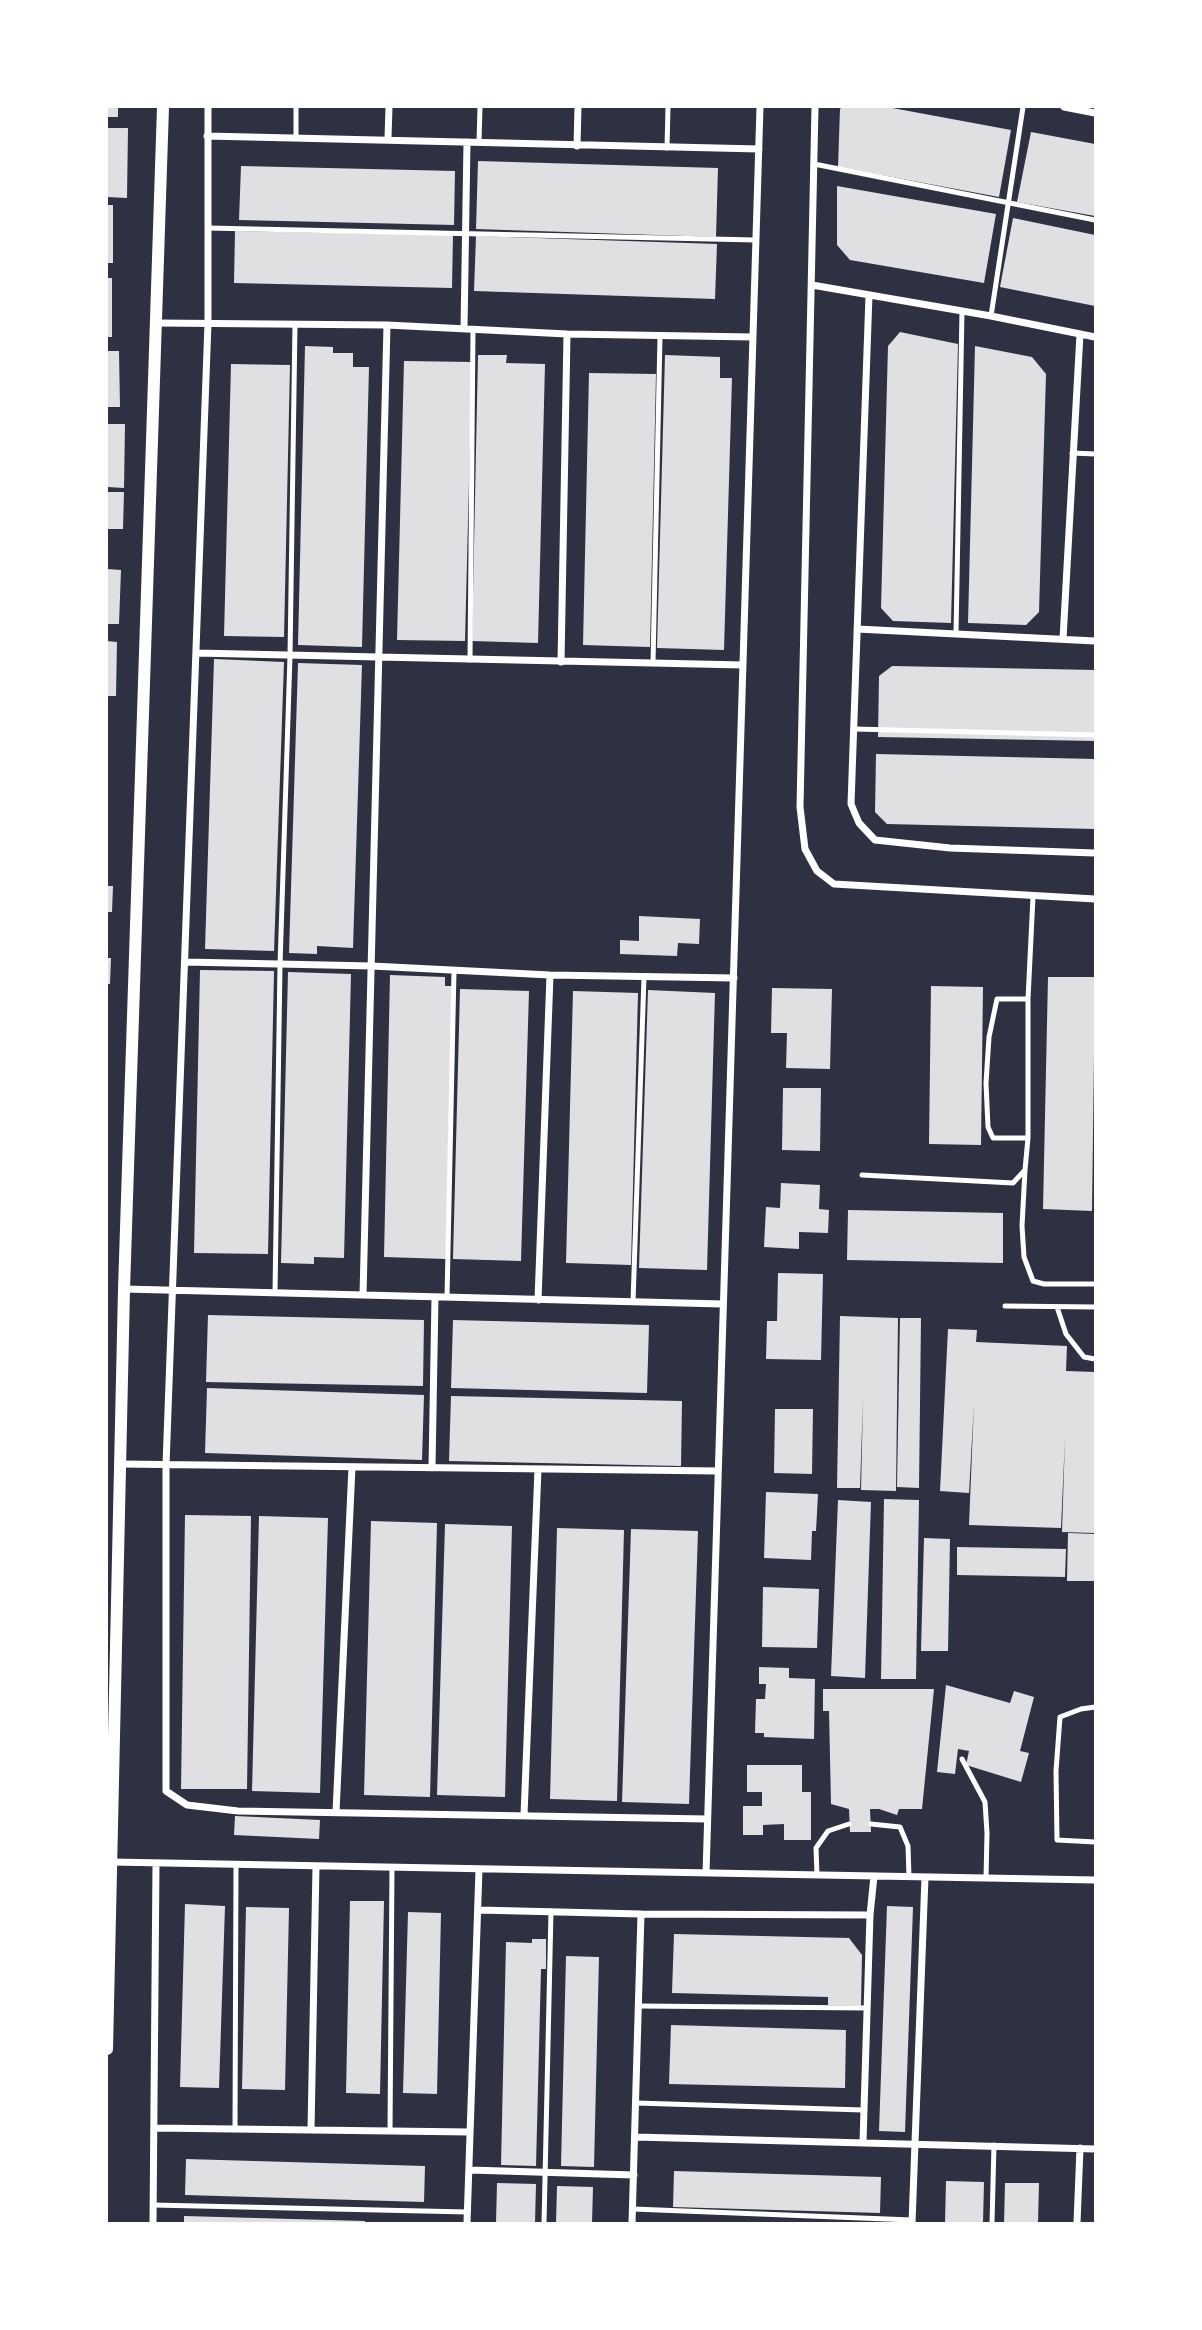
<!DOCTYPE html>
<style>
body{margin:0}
#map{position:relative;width:1202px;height:2330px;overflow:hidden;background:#2d3142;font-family:"IBM Plex Sans",sans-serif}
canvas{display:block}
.frame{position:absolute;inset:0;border:108px solid #fff;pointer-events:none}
</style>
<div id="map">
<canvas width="1202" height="2330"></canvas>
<div class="frame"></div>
</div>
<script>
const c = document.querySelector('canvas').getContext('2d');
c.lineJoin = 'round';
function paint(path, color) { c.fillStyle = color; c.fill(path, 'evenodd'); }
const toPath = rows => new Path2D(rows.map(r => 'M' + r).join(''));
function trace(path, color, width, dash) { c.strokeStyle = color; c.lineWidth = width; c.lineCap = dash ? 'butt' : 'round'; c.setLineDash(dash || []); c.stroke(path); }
const building = toPath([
 [107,107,118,107,118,117,107,117],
 [842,107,887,107,1011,130,999,197,838,167,840,109],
 [107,128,128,128,127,198,107,197],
 [1031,132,1095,144,1095,216,1017,202],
 [478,161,718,168,716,237,476,229],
 [241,166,455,171,454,225,239,220],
 [837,186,996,214,984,283,850,260,837,245],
 [107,205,113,205,113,263,107,263],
 [1013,218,1095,235,1095,306,1000,287],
 [235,231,453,235,452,288,234,283],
 [476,236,717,244,715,299,474,291],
 [107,278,112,278,112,337,107,337],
 [900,332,958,344,951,623,893,621,881,608,888,346],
 [305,346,333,347,333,353,353,353,353,367,369,367,362,647,298,645],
 [975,346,1032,357,1046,374,1039,612,1026,625,968,623],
 [107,351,119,351,120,407,107,407],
 [478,355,507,355,506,363,545,364,538,643,472,641],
 [665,355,720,357,720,378,732,378,724,650,657,648],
 [404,361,472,362,465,641,397,640],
 [231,364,290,365,284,637,224,636],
 [589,373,656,374,650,647,583,645],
 [107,424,125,424,124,488,107,487],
 [107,492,124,492,123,529,107,529],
 [107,569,121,570,119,624,107,624],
 [107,641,117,642,116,696,107,696],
 [214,659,284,662,274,951,205,949],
 [298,663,362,665,353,948,317,946,317,954,289,953],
 [892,666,1095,670,1095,741,878,737,879,676],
 [876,754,1095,759,1095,829,887,824,875,812],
 [107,886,113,886,112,912,107,912],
 [639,916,700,919,699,944,678,943,677,956,620,954,620,940,639,941],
 [107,958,111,958,110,984,107,984],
 [200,970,274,971,268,1254,194,1253],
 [288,972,351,974,344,1258,314,1257,314,1264,281,1263],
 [390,975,445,977,445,986,452,986,446,1259,384,1257],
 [1048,977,1095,977,1092,1211,1043,1209],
 [931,986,983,987,981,1145,929,1144],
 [772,988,832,989,830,1069,786,1068,787,1033,771,1033],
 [460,989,529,991,521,1261,453,1259],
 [648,990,715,993,707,1270,639,1268],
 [573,991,638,993,631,1265,566,1263],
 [783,1088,821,1088,820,1151,782,1150],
 [781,1183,820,1185,819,1209,829,1210,828,1233,799,1232,799,1249,764,1247,766,1207,780,1208],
 [848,1210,1003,1213,1003,1263,847,1260],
 [778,1273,823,1274,821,1360,766,1359,767,1321,777,1321],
 [208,1315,424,1320,423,1386,206,1382],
 [840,1316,898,1318,896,1491,861,1490,863,1399,860,1488,837,1488],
 [900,1318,921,1318,919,1488,897,1487],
 [453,1320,649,1325,647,1393,451,1388],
 [948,1329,977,1330,976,1342,1067,1346,1066,1371,1095,1372,1094,1533,1062,1532,1065,1438,1061,1528,969,1525,974,1403,969,1493,940,1491],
 [207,1388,424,1395,422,1460,205,1453],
 [451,1396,682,1401,681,1466,449,1461],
 [775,1409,813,1409,812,1474,774,1473],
 [766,1492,818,1494,816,1531,812,1531,811,1560,764,1558],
 [884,1499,919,1500,916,1679,881,1679],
 [838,1500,871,1502,865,1678,831,1676],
 [185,1515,251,1516,247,1789,181,1789],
 [259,1516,328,1518,320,1793,252,1791],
 [371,1521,437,1523,430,1797,364,1795],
 [445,1524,512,1526,505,1797,437,1795],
 [557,1528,624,1530,617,1801,550,1799],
 [631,1529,698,1531,689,1804,622,1802],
 [1068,1533,1095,1534,1095,1581,1067,1581],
 [924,1538,950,1539,948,1651,921,1651],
 [957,1547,1066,1549,1065,1577,957,1575],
 [763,1587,819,1589,817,1648,762,1647],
 [759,1667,789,1668,789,1678,815,1679,814,1739,764,1737,764,1733,755,1733,756,1699,765,1699,766,1684,759,1684],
 [946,1685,1010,1703,1014,1691,1034,1697,1020,1751,1029,1753,1021,1782,966,1765,969,1751,958,1749,955,1774,937,1772],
 [823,1689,934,1689,922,1809,899,1809,897,1815,879,1809,870,1809,871,1832,850,1832,849,1809,831,1804,829,1711,823,1711],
 [747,1765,802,1765,802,1792,811,1792,811,1840,784,1840,784,1824,763,1825,763,1835,743,1835,743,1806,762,1806,762,1792,747,1792],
 [235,1816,320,1820,319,1839,234,1835],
 [350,1901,384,1901,380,2094,346,2093],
 [185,1904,225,1906,219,2088,180,2087],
 [887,1906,913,1907,905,2132,879,2131],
 [246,1907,289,1908,285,2090,242,2089],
 [408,1912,441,1913,437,2094,403,2093],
 [674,1934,849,1938,862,1955,861,2006,828,2005,828,1997,672,1993],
 [532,1939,546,1939,546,1969,541,1969,536,2166,501,2165,506,1942,532,1943],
 [566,1956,599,1957,594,2167,561,2166],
 [671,2025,846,2030,845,2088,669,2084],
 [186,2159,425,2166,424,2202,185,2195],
 [674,2171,881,2177,880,2213,673,2207],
 [946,2181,984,2182,983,2223,945,2223],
 [497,2183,536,2184,535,2223,496,2223],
 [1005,2183,1039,2183,1038,2223,1004,2223],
 [557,2186,593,2187,592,2223,556,2223],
 [184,2216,365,2221,365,2223,184,2223]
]);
const service = toPath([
 [296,137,296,107],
 [479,142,480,107],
 [667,148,668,107],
 [814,164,1095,220],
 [208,228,756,240],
 [991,316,1023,107],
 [1072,453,1095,454],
 [956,634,962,311],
 [470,660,473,330],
 [653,663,660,336],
 [854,729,1095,735],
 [1028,999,997,999,989,1037,986,1083,988,1127,993,1138,1028,1138],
 [1025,1170,1022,1226,1024,1257,1033,1281,1044,1284,1095,1284],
 [862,1175,1013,1183,1025,1170,1028,1138,1028,999,1033,897],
 [275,1293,280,965,290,656,295,324],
 [447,1297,454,971],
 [633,1302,644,977],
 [1005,1306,1095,1307],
 [1057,1307,1066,1334,1084,1357,1095,1359],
 [1095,1707,1081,1709,1060,1717,1056,1771,1057,1840,1095,1842],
 [962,1759,985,1802,987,1833,986,1878],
 [871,1824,900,1827,908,1846,909,1877],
 [817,1875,816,1848,828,1831,849,1824],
 [639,2006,867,2008],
 [636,2103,863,2110],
 [235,2129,236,1864],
 [390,2131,392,1867],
 [153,2205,468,2212],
 [633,2209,912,2220],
 [544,2223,551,1911],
 [992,2223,994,2145]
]);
const minor = toPath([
 [208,107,208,323,166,1465,166,1791,187,1805,238,1811,707,1819],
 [815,107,800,807,805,849,817,871,834,884,1095,899],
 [1064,107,1095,113],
 [207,136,759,149],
 [388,138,389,107],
 [577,146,578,107],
 [812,285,991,316,1095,337],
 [869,295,851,804,859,823,875,840,950,848,1095,853],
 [156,323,387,325,567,334,753,337],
 [464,329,467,142],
 [857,629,1095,641],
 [1063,639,1080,334],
 [196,653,743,665],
 [561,662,567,334],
 [185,962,372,966,550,975,734,978],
 [124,1289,723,1304],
 [363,1295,387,325],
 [538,1300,550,975],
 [120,1464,718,1471],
 [432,1468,435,1297],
 [336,1812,352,1467],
 [524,1815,538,1469],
 [111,1862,1095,1880],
 [706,1873,760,107],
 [478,1910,641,1914,870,1915],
 [154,2128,470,2132],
 [311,2130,316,1866],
 [635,2137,1095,2149],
 [863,2142,870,1915,874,1876],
 [469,2170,634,2175],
 [153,2223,156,1863],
 [467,2223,479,1869],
 [632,2223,641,1914],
 [912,2223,925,1877],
 [1077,2223,1080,2148]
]);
const tertiary = toPath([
 [107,2049,124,1289,163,107]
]);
paint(building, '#e0e0e3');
trace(service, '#fff', 5);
trace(minor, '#fff', 7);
trace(tertiary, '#fff', 12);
</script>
